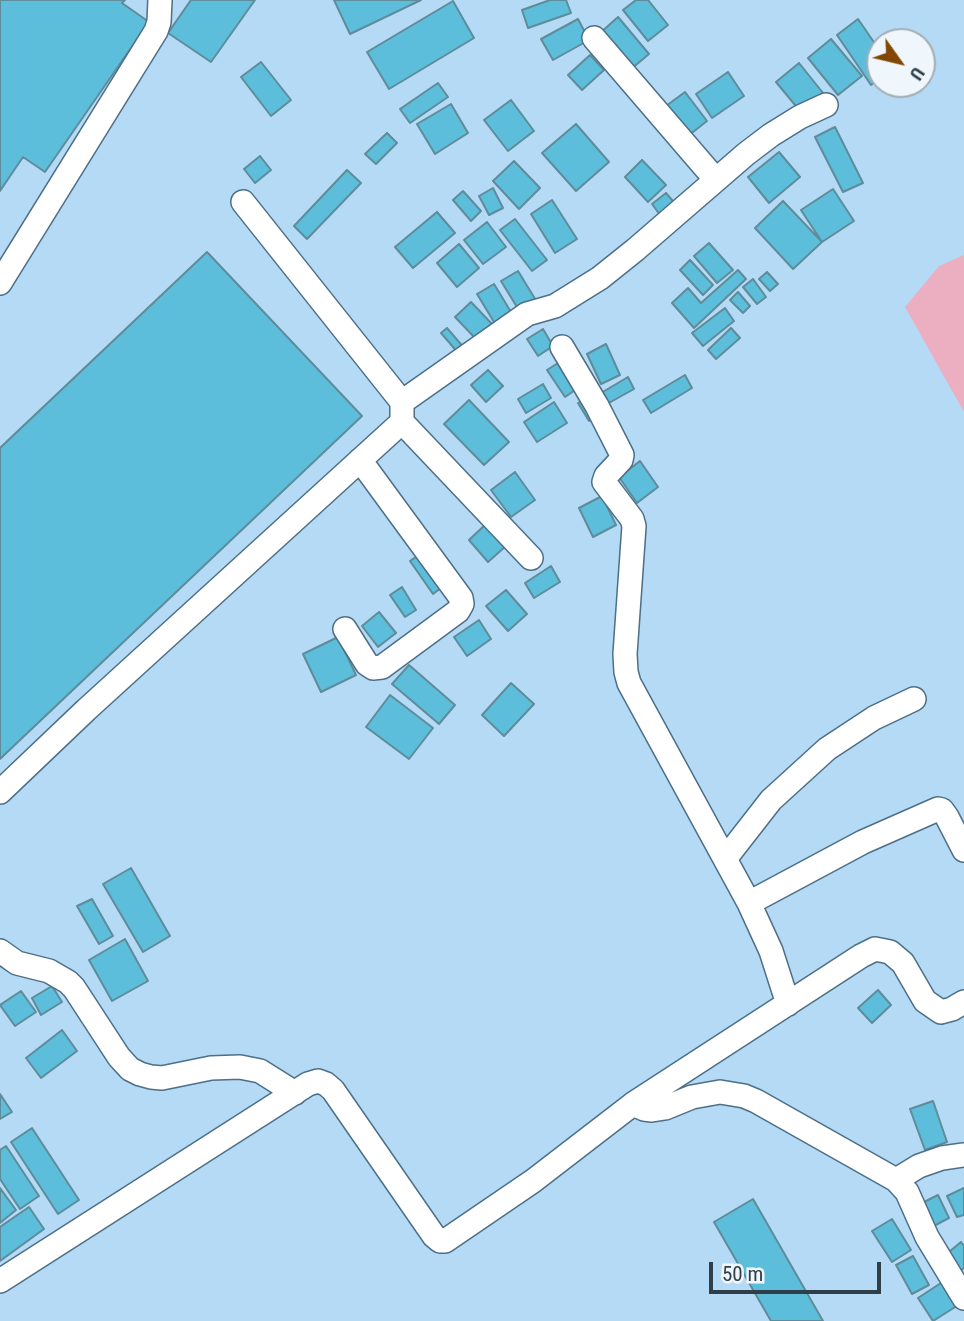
<!DOCTYPE html>
<style>
body{margin:0}
#map{position:relative;width:964px;height:1321px;overflow:hidden;background:#b5daf5;font-family:"Roboto Condensed",sans-serif}
canvas{display:block}
.north{position:absolute;left:866px;top:28px;width:70px;height:70px;box-sizing:border-box;background:#eff7fc;border:2px solid #a2adb4;border-radius:50%;rotate:124deg;font-size:19px;font-weight:700;line-height:28px;text-align:center;color:#2f3e49}
.north::after{content:'';display:block;margin:auto;width:24px;height:32px;background:#844702;clip-path:polygon(50% 0,100% 100%,50% 72%,0 100%)}
.scale{position:absolute;left:709px;top:1262px;width:172px;height:32px;box-sizing:border-box;border:4px solid #2f3e49;border-top:0;padding-left:9px;font-size:21px;line-height:24px;white-space:nowrap;color:#2f3e49;-webkit-text-stroke:5px #eff7fc;paint-order:stroke}
</style>
<div id="map">
<canvas width="964" height="1321"></canvas>
<div class="north">U</div>
<div class="scale">50 m</div>
</div>
<script>
const c = document.querySelector('canvas').getContext('2d');
c.lineJoin = 'round';
function paint(path, color) { c.fillStyle = color; c.fill(path, 'evenodd'); }
const toPath = rows => new Path2D(rows.map(r => 'M' + r).join(''));
function trace(path, color, width, dash) { c.strokeStyle = color; c.lineWidth = width; c.lineCap = dash ? 'butt' : 'round'; c.setLineDash(dash || []); c.stroke(path); }
const green = toPath([
 [964,255,964,412,905,307,939,266]
]);
const building = toPath([
 [0,0,125,0,122,3,149,22,45,172,23,157,0,191,0,0],
 [191,0,255,0,211,62,168,33,191,0],
 [334,0,421,0,350,34,334,0],
 [550,0,566,0,571,13,528,28,522,10,550,0],
 [636,0,648,0,668,25,648,41,623,10,636,0],
 [453,1,474,38,389,89,367,52,453,1],
 [618,17,649,54,630,70,599,34,618,17],
 [578,19,589,40,553,60,541,39,578,19],
 [858,19,880,51,880,78,871,85,837,35,858,19],
 [831,39,862,76,838,95,808,58,831,39],
 [590,55,604,70,582,90,568,75,590,55],
 [261,62,291,100,271,116,241,77,261,62],
 [799,63,823,93,800,111,776,82,799,63],
 [728,72,744,96,712,118,696,94,728,72],
 [438,83,448,97,410,123,400,109,438,83],
 [685,92,707,121,688,136,666,106,685,92],
 [511,100,534,131,508,151,484,120,511,100],
 [451,104,468,133,435,154,417,124,451,104],
 [576,124,609,162,576,191,542,153,576,124],
 [835,127,863,183,843,192,815,137,835,127],
 [387,133,397,143,376,164,365,154,387,133],
 [779,152,800,177,769,203,748,177,779,152],
 [260,156,271,170,255,183,244,169,260,156],
 [642,160,666,185,648,202,625,177,642,160],
 [514,161,540,188,519,209,493,181,514,161],
 [347,170,361,183,307,239,294,226,347,170],
 [493,188,503,208,489,215,479,196,493,188],
 [833,189,854,221,822,242,801,210,833,189],
 [463,191,481,211,471,221,453,200,463,191],
 [666,193,678,207,663,219,652,204,666,193],
 [552,200,577,239,555,253,531,214,552,200],
 [783,201,822,242,793,269,755,228,783,201],
 [437,212,455,233,413,268,395,247,437,212],
 [515,219,547,260,532,271,500,230,515,219],
 [487,222,506,247,483,264,464,240,487,222],
 [709,243,733,270,717,283,694,256,709,243],
 [459,244,479,268,457,287,437,263,459,244],
 [207,252,362,416,0,759,0,448,207,252],
 [690,260,713,285,703,295,680,270,690,260],
 [738,270,746,279,694,328,672,303,688,288,701,303,738,270],
 [518,271,537,302,520,312,501,281,518,271],
 [767,272,778,284,770,291,759,279,767,272],
 [753,279,766,297,757,304,743,287,753,279],
 [494,284,514,317,497,327,477,294,494,284],
 [738,292,750,306,743,313,730,300,738,292],
 [471,302,492,324,476,339,455,317,471,302],
 [725,308,734,321,703,346,692,333,725,308],
 [447,328,465,349,459,354,441,333,447,328],
 [731,328,740,338,716,359,708,350,731,328],
 [543,329,553,346,538,356,527,339,543,329],
 [606,344,620,375,601,384,587,354,606,344],
 [566,358,584,384,565,397,547,370,566,358],
 [488,370,503,386,486,402,471,385,488,370],
 [685,375,692,388,651,413,643,400,685,375],
 [628,377,634,389,607,404,601,393,628,377],
 [543,384,551,398,526,413,518,399,543,384],
 [588,397,599,415,589,421,578,403,588,397],
 [469,400,509,442,484,465,444,424,469,400],
 [554,402,567,423,537,442,524,422,554,402],
 [640,461,658,487,637,503,619,477,640,461],
 [515,472,535,500,511,517,491,490,515,472],
 [602,496,616,525,593,537,579,508,602,496],
 [487,523,507,545,488,562,469,540,487,523],
 [423,552,445,585,433,594,410,561,423,552],
 [551,566,560,582,534,598,525,583,551,566],
 [402,587,416,610,405,617,390,595,402,587],
 [506,590,527,614,508,631,486,606,506,590],
 [379,612,396,633,378,647,362,626,379,612],
 [479,620,491,639,467,656,454,637,479,620],
 [338,637,356,675,321,692,303,654,338,637],
 [409,665,455,705,439,724,392,684,409,665],
 [511,683,534,704,504,736,482,715,511,683],
 [390,695,433,728,409,759,366,727,390,695],
 [131,868,170,936,143,952,103,884,131,868],
 [92,899,113,936,99,944,77,906,92,899],
 [125,939,148,981,112,1001,89,960,125,939],
 [52,986,62,1002,41,1015,32,998,52,986],
 [878,990,891,1005,872,1023,858,1008,878,990],
 [21,991,36,1012,15,1026,0,1005,21,991],
 [62,1030,77,1051,41,1078,26,1058,62,1030],
 [0,1094,12,1112,0,1119,0,1094],
 [933,1101,947,1142,925,1150,910,1109,933,1101],
 [32,1128,79,1200,58,1214,11,1142,32,1128],
 [6,1146,39,1196,20,1209,0,1179,0,1150,6,1146],
 [0,1188,16,1210,0,1223,0,1188],
 [964,1188,964,1215,957,1217,947,1196,964,1188],
 [938,1195,949,1218,928,1229,916,1206,938,1195],
 [753,1199,823,1321,771,1321,714,1222,753,1199],
 [29,1207,44,1229,0,1261,0,1227,29,1207],
 [892,1219,911,1250,892,1262,872,1231,892,1219],
 [961,1242,964,1246,964,1268,958,1273,944,1256,961,1242],
 [913,1256,929,1285,912,1294,896,1265,913,1256],
 [947,1279,963,1302,933,1321,918,1298,947,1279]
]);
const minor = toPath([
 [594,38,716,180],
 [243,202,402,402],
 [0,283,156,31,159,22,160,0],
 [562,347,597,406,622,455,621,460,606,476,604,482,632,519,634,526,625,654,626,672,629,683,749,903,771,951,788,1004],
 [402,422,531,558],
 [345,629,367,664,373,668,382,667,458,611,462,604,461,598,360,460],
 [0,792,86,710,402,422,402,402,527,314,555,306,600,278,635,250,746,154,771,135,800,117,826,105],
 [725,859,771,800,827,749,874,718,914,699],
 [749,903,863,842,938,809,942,810,947,817,964,850],
 [0,951,17,963,49,971,68,982,74,988,119,1057,130,1069,140,1074,151,1077,162,1078,211,1068,240,1067,260,1071,295,1093],
 [633,1104,644,1109,652,1110,665,1108,692,1097,720,1092,744,1096,756,1101,896,1180,907,1192,927,1237,964,1298],
 [896,1180,919,1166,942,1158,964,1155],
 [0,1281,308,1084,318,1081,326,1084,333,1090,434,1236,440,1241,445,1241,533,1181,633,1104,861,956,875,949,890,952,903,963,925,1001,941,1012,952,1009,964,1002]
]);
paint(green, '#ebafc1');
paint(building, '#5cbeda');
trace(building, '#5e8c9a', 2);
trace(minor, '#4d6f87', 26);
trace(minor, '#fff', 23);
</script>
